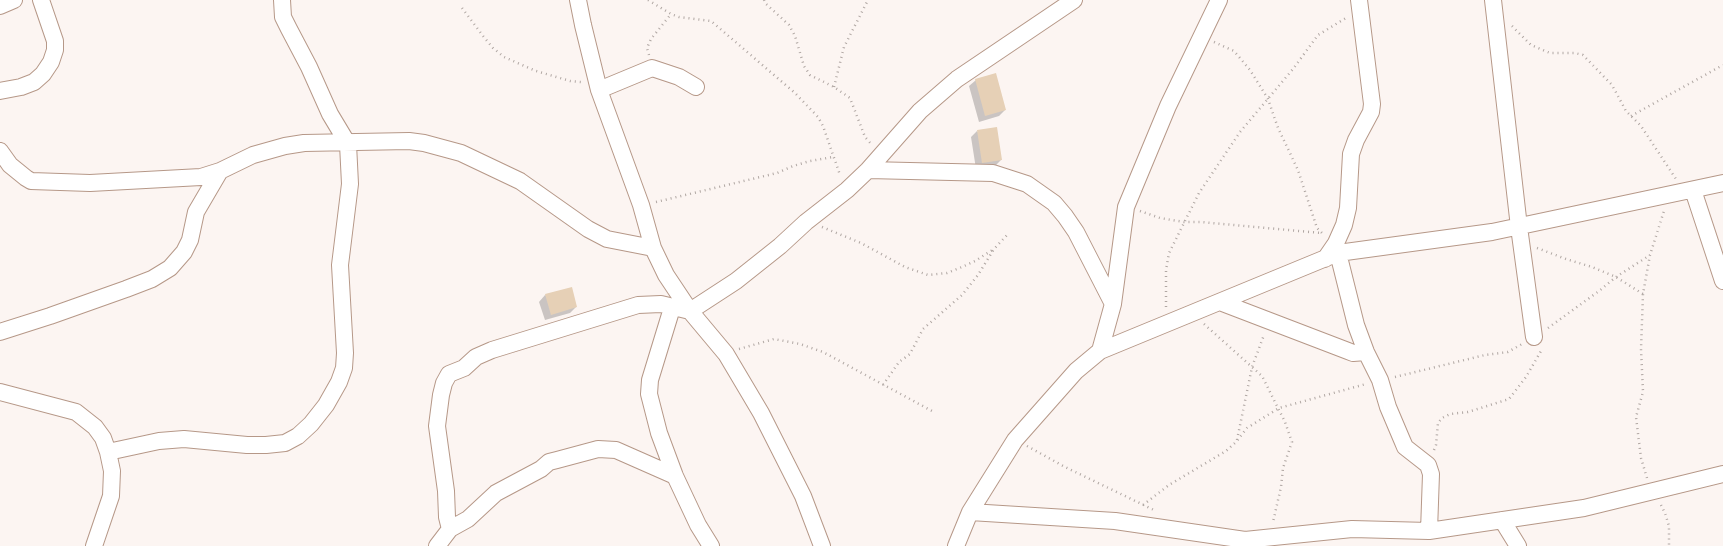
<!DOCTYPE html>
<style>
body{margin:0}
canvas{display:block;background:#fcf5f2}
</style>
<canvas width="1723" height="546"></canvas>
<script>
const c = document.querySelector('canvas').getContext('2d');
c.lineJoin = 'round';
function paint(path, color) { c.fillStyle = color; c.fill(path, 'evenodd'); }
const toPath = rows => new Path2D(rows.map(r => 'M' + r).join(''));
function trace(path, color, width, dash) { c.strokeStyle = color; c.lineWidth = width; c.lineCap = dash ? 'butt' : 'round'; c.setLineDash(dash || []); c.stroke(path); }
const shadow = toPath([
 [976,80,1005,110,999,116,979,122,969,86],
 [977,131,1001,160,995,166,976,169,971,137],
 [545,295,576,307,570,313,545,320,539,302]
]);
const building = toPath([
 [996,73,1006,110,985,116,975,79],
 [997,127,1002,160,982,163,977,130],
 [572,287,577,307,551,315,545,294]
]);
const path = toPath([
 [648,0,671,14,679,17,711,21,795,93,818,117,823,126,840,175],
 [764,0,765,3,789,25,795,36,804,66,810,75,834,87,850,98,865,137,872,145],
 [462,8,483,36,493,48,504,57,536,71,570,81,581,82],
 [1512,26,1531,45,1550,53,1575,53,1583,55,1612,85,1626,111,1641,126,1676,179],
 [1214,42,1234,51,1250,70,1268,99,1278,128,1298,170,1317,228,1324,235],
 [649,55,647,48,651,39,671,14],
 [834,87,844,47,868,0],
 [1631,116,1723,65],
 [656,202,777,173,793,166,810,161,833,157],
 [1140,211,1160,218,1184,222,1201,222,1321,233],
 [822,227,861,243,905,267,928,275,947,273,962,267,975,261,994,249],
 [1537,248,1566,259,1592,267,1616,277,1643,294],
 [1166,307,1166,270,1169,253,1199,193,1240,132,1293,69,1318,35,1346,18],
 [1204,324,1262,376,1285,422,1292,442,1283,468,1281,487,1273,522],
 [1548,328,1599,291,1616,277,1650,255],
 [739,349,774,339,800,344,823,352,932,411],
 [1395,377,1485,355,1508,352,1522,344],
 [883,385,899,362,910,354,923,329,962,295,978,275,994,249,1007,235],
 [1237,440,1252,367,1264,335],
 [1027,446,1065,467,1154,510],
 [1434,450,1436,445,1438,423,1442,418,1450,414,1468,412,1509,399,1526,377,1541,351],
 [1647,478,1641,458,1636,417,1643,392,1641,349,1643,294,1650,255,1664,211],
 [1143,505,1169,485,1226,451,1236,442,1247,428,1279,408,1366,384],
 [1661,505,1665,513,1669,526,1669,546]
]);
const minor = toPath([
 [578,0,583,25,599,90,641,205,653,248,666,275,690,311,726,354,761,413,803,496,822,546],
 [1493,0,1519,227,1534,337],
 [0,6,14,0],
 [599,90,652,68,679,77,696,87],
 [0,91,21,87,34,82,43,74,51,62,55,50,55,41,41,0],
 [0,151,10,165,26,178,31,181,90,183,201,177,220,171,253,155,285,146,304,143,409,141,424,143,461,153,520,181,588,229,607,239,653,248],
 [868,170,993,173,1027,184,1054,203,1065,216,1076,232,1113,304],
 [1693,190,1723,281],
 [1338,253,1356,325,1366,352,1380,380,1388,407,1402,440,1405,447,1428,465,1431,474,1429,531],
 [1325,259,1336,243,1344,225,1348,208,1351,154,1356,140,1371,112,1372,104,1359,0],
 [1220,302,1348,351,1353,353,1366,352],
 [672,308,650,380,649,394,659,433,675,476,698,525,711,546],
 [0,332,50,316,126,289,152,279,170,268,184,252,190,240,196,212,220,171],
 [1100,351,1113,304,1126,207,1168,106,1219,0],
 [0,392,76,412,95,427,103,438,108,452,112,471,111,496,94,546],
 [108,452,159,441,184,439,247,445,266,445,285,443,298,436,311,424,326,405,339,382,344,368,345,353,340,265,350,184,348,144,330,114,309,67,289,29,283,17,282,0],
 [970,512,1115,521,1245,540,1352,529,1429,531,1584,508,1723,474],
 [1502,520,1518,546],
 [450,529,447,517,446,491,437,426,441,395,444,383,449,374,464,368,476,357,492,350,638,305,661,304,690,311,736,281,780,246,806,222,847,190,868,170,920,111,957,79,1074,0],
 [437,546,450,529,468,519,496,493,541,469,549,462,557,460,598,449,616,450,675,476],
 [956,546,970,512,1015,440,1076,371,1100,351,1338,253,1492,232,1723,183]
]);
paint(shadow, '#0003');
paint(building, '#e6d0b6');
trace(minor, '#b69888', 18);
trace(path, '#b0a7a3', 2.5, [1, 4]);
trace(minor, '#fff', 16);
</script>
